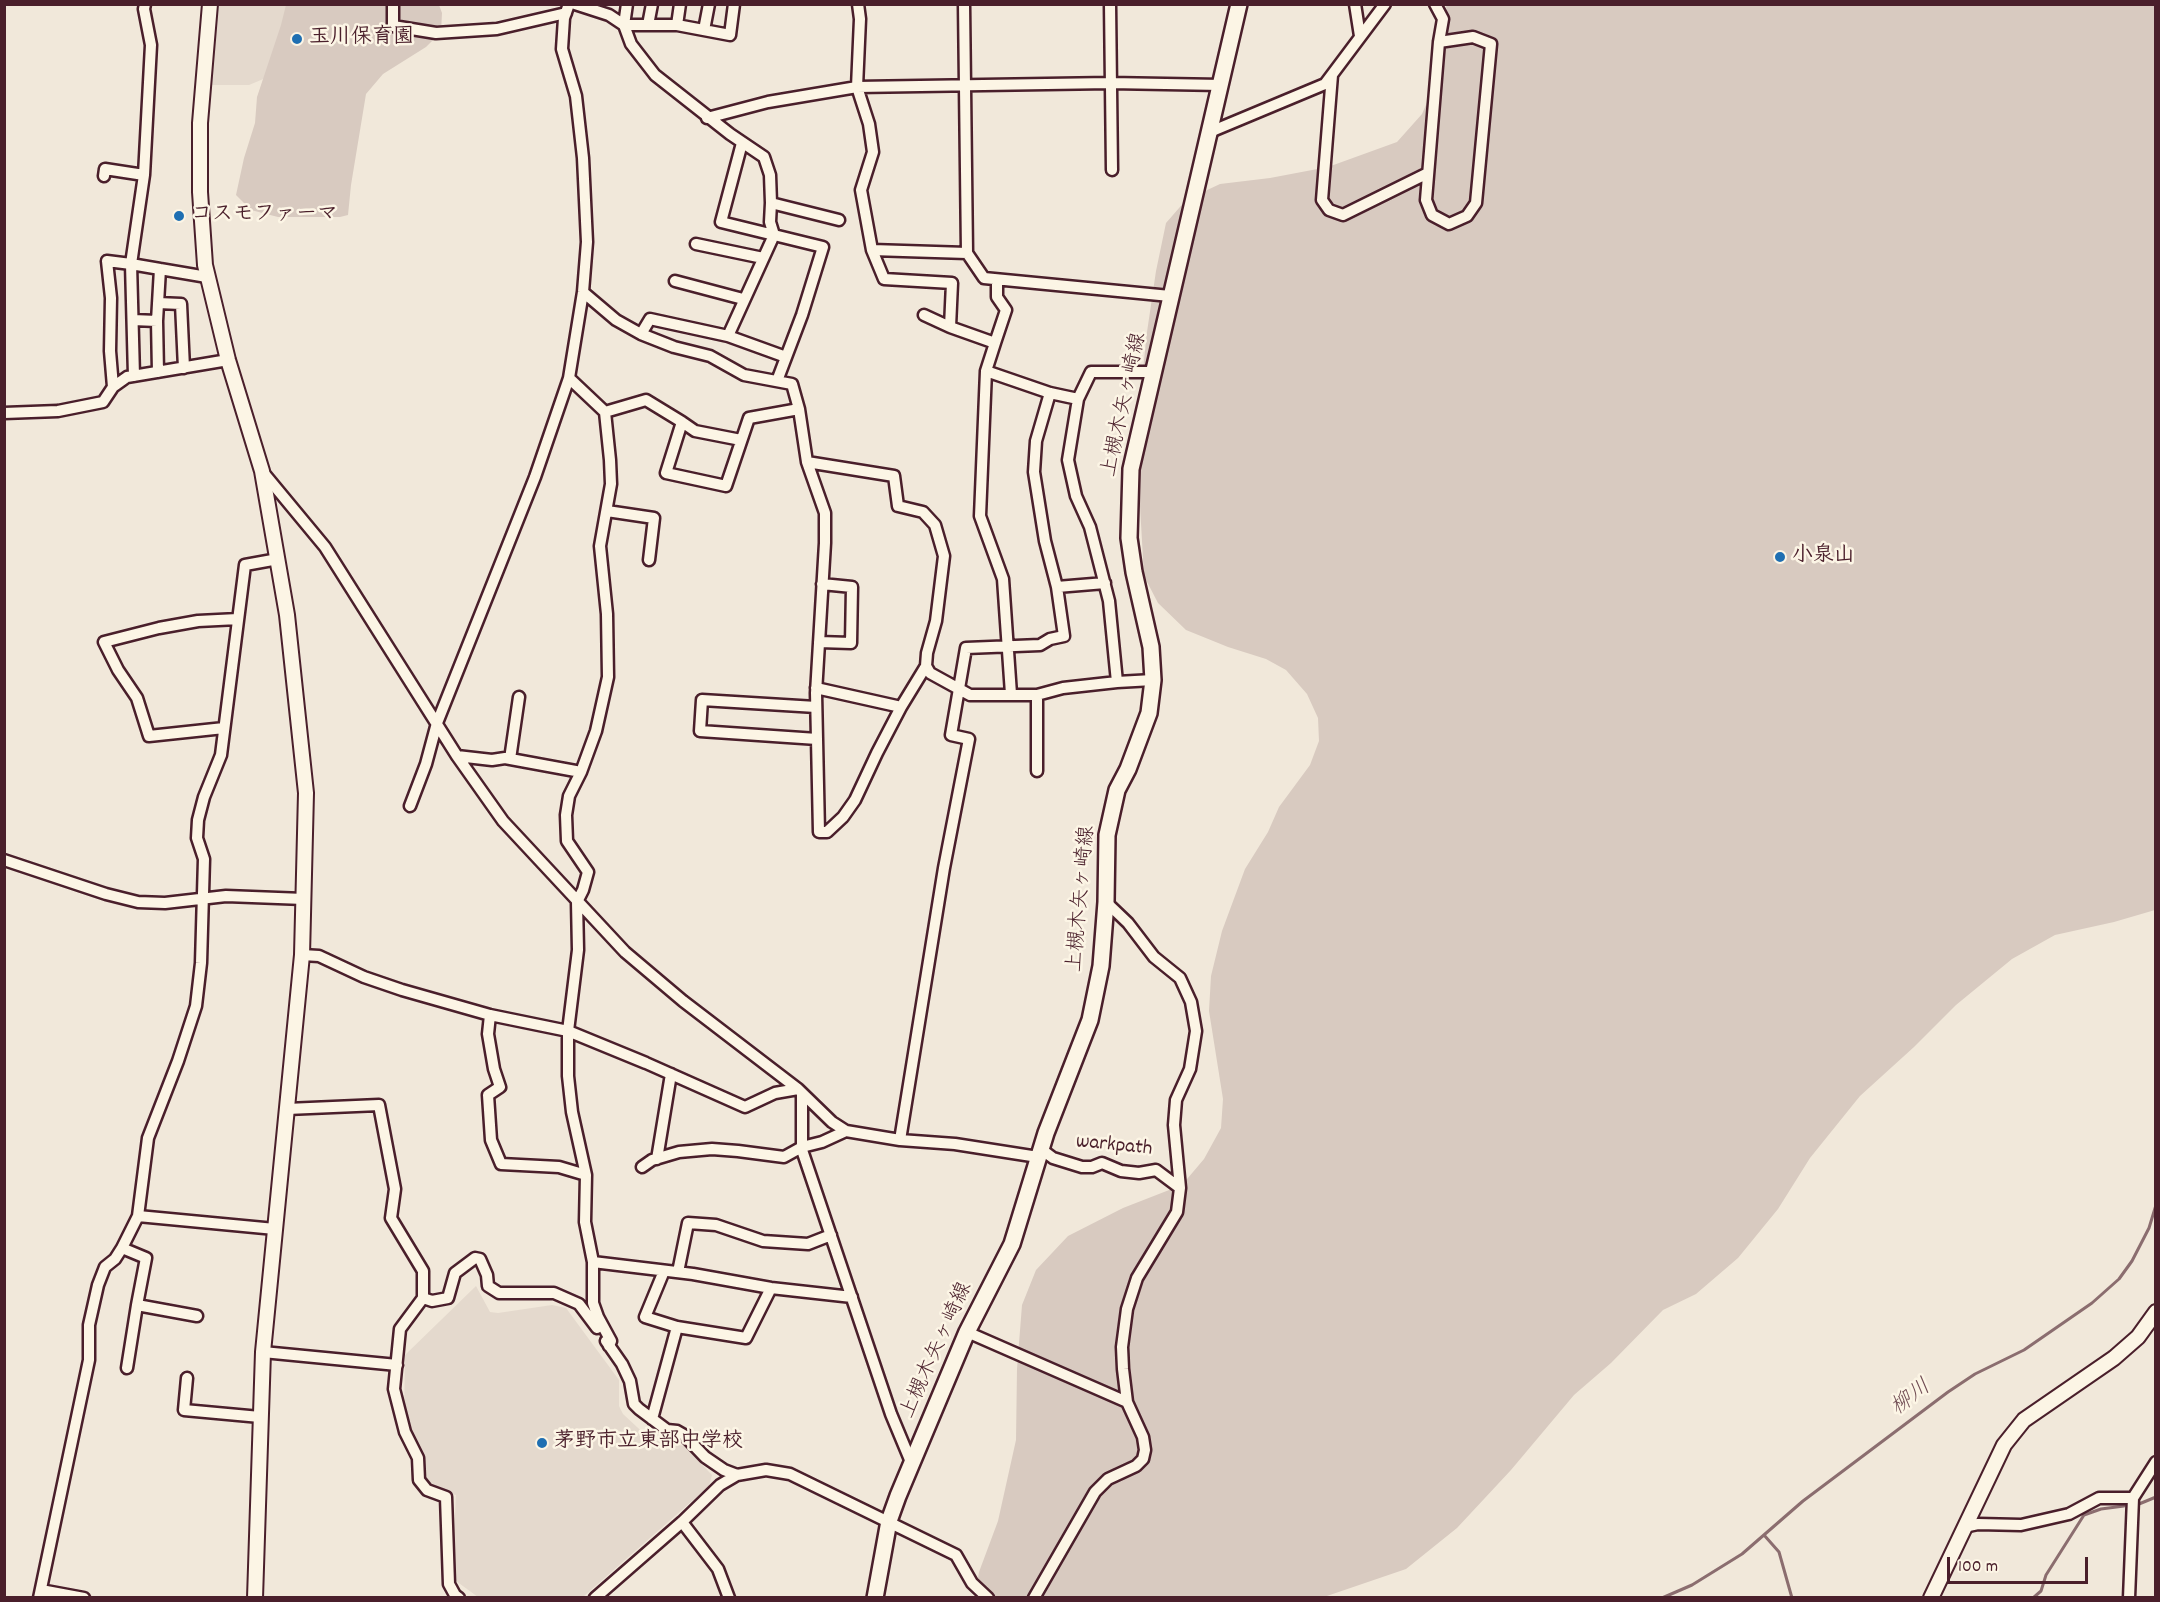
<!DOCTYPE html>
<meta charset="utf-8">
<style>
body{margin:0}
#map{position:relative;width:2160px;height:1602px;overflow:hidden;background:#f1e8da;font-family:Dekko,sans-serif}
canvas{display:block}
.frame{position:absolute;inset:0;border:6px solid #4a1f2b;pointer-events:none}
.scale{position:absolute;left:1947px;top:1557px;width:141px;height:27px;box-sizing:border-box;border:3px solid #4a1f2b;border-top:0;padding-left:8px;font-size:18px;line-height:21px;white-space:nowrap;color:#4a1f2b;-webkit-text-stroke:4px #fcf5e5;paint-order:stroke}
</style>
<div id="map">
<canvas width="2160" height="1602"></canvas>
<div class="frame"></div>
<div class="scale">100 m</div>
</div>
<script>
const c = document.querySelector('canvas').getContext('2d');
c.lineJoin = 'round';
function paint(path, color) { c.fillStyle = color; c.fill(path, 'evenodd'); }
const toPath = rows => new Path2D(rows.map(r => 'M' + r).join(''));
function trace(path, color, width, dash) { c.strokeStyle = color; c.lineWidth = width; c.lineCap = dash ? 'butt' : 'round'; c.setLineDash(dash || []); c.stroke(path); }
function label(font, color, halo, rows, align = 'center') {
  c.font = font + ' Dekko,"Klee One",sans-serif'; c.lineWidth = 5; c.setLineDash([]); c.textBaseline = 'middle'; c.strokeStyle = halo; c.fillStyle = color; for (const [text, x, y, turn = 0] of rows) {
    c.save(); c.translate(x, y); c.rotate((+turn || 0) * Math.PI / 180); c.textAlign = isNaN(turn) ? turn : align; if (halo) c.strokeText(text, 0, 0); c.fillText(text, 0, 0); c.restore();
  }
}
const built = toPath([
 [214,5,266,5,385,11,292,67,249,85,207,85],
 [476,1286,490,1312,498,1313,552,1305,566,1308,619,1380,619,1406,623,1414,651,1440,684,1446,712,1475,709,1486,583,1597,478,1597,456,1581,452,1571,456,1495,429,1488,424,1479,423,1455,404,1420,405,1355]
]);
const green = toPath([
 [286,5,439,5,442,13,441,32,426,47,383,74,366,94,351,185,348,215,340,217,278,217,251,210,236,195,244,158,255,123,257,97,281,25],
 [1446,5,2155,5,2155,910,2114,922,2055,935,2012,959,1956,1005,1914,1047,1860,1096,1810,1158,1778,1209,1738,1258,1696,1294,1663,1310,1611,1363,1574,1395,1511,1470,1457,1528,1406,1569,1324,1597,975,1598,979,1572,998,1521,1016,1440,1017,1369,1022,1305,1036,1270,1068,1236,1123,1208,1182,1185,1204,1159,1221,1128,1223,1099,1209,1011,1211,976,1222,931,1245,869,1268,832,1279,807,1310,765,1319,741,1318,718,1307,694,1286,670,1266,659,1228,647,1186,630,1158,603,1144,576,1136,436,1147,332,1156,271,1166,223,1186,200,1220,184,1270,178,1328,167,1397,142,1422,114,1444,64,1447,18]
]);
const stream = toPath([
 [2139,1504,2156,1497],
 [1764,1535,1779,1552,1792,1598],
 [1662,1598,1692,1585,1742,1554,1803,1501,1948,1392,1975,1374,2024,1350,2092,1303,2119,1279,2132,1261,2149,1228,2156,1205],
 [2033,1598,2041,1591,2046,1575,2084,1515,2101,1509,2124,1506]
]);
const minor = toPath([
 [393,4,393,26,436,33,497,29,566,13],
 [575,4,609,15,624,25,677,25],
 [627,4,624,25,631,44,655,75,730,134,764,157,770,175,771,203,839,220],
 [680,4,677,25,730,35,734,4],
 [858,4,860,19,857,87,869,124,873,152,861,190,872,250,967,253],
 [964,4,967,253,984,278,1170,296],
 [1110,4,1112,170],
 [1355,4,1360,36],
 [1435,4,1443,19,1439,42,1426,200,1432,215,1449,224,1467,216,1476,203,1491,44,1473,37,1439,42],
 [648,25,652,4],
 [704,30,709,4],
 [1332,75,1322,200,1329,210,1343,215,1428,173],
 [707,118,768,102,857,87,1110,83,1221,85],
 [1210,132,1325,84,1385,4],
 [742,143,721,222,823,247,802,315,777,381],
 [104,176,105,169,144,175],
 [771,203,770,222,774,235,728,336,786,357],
 [696,244,763,258],
 [872,250,884,279,952,283,950,327,995,343,986,371],
 [675,281,743,299],
 [583,292,616,320,641,334,674,347,710,356,744,375,792,384,799,409,807,462,825,513,825,543,816,693,819,832,827,832,843,817,855,800,877,753,901,707,926,666,927,653,936,621,944,556,935,525,923,512,898,506,894,476,807,462],
 [158,303,181,304,184,368],
 [924,315,950,327],
 [133,320,157,321],
 [641,334,650,319,728,336],
 [995,343,1006,310,997,297,997,281],
 [158,372,157,321,160,269,207,277],
 [134,376,131,264,160,269],
 [569,378,605,412,610,460,611,484,600,546,607,614,608,677,596,731,581,772,569,796,566,815,567,841,588,872,583,890,577,902,578,950,568,1031,568,1076,572,1112,586,1175,585,1222,593,1262,593,1303,598,1317,611,1341,609,1346],
 [113,387,110,351,111,298,107,261,131,264,144,175,151,45,144,9,145,4],
 [1050,393,1036,441,1034,472,1045,541,1057,587,1105,583],
 [605,412,646,400,682,422,666,473,726,486,749,418,799,409],
 [4,413,58,411,103,402,113,387,127,377,228,360],
 [682,422,695,431,741,440],
 [262,471,325,547,457,756,503,821,625,952,683,1001,798,1089,832,1122,846,1131,900,1140,955,1144,1038,1157],
 [607,511,654,518,649,560],
 [819,642,851,643,852,587,822,584],
 [926,666,930,673,970,695,1037,695,1063,688,1117,682,1153,680],
 [1117,682,1109,601,1090,527,1076,496,1068,460,1078,399,1091,372,1153,372],
 [816,688,901,707],
 [1011,694,1003,579,980,516,986,371,1050,393,1078,399],
 [1037,695,1037,771],
 [816,707,702,700,700,731,817,739],
 [224,728,149,736,137,698,118,670,104,642,159,628,198,621,238,619],
 [457,756,492,760,505,758,581,772],
 [510,759,519,697],
 [410,806,426,764,437,723,535,477,569,378,583,292,587,242,583,158,576,96,562,49,564,18,569,4],
 [4,860,106,894,138,902,165,903,226,896,304,899],
 [302,955,319,956,364,977,402,990,490,1015,568,1031,646,1063,745,1107,775,1093,798,1089],
 [490,1015,488,1034,494,1069,500,1087,488,1095,491,1140,501,1164,559,1167,586,1175],
 [802,1093,802,1150,891,1414,911,1462],
 [287,1109,379,1105,395,1189,391,1218,423,1271,423,1298,400,1329,394,1389,405,1432,418,1458,419,1480,427,1490,446,1497,449,1584,455,1595,459,1598],
 [900,1140,944,868,969,739,951,735,966,648,1040,645,1050,639,1064,636,1057,587],
 [1041,1149,1053,1158,1082,1167,1092,1167,1102,1163,1121,1171,1139,1173,1156,1170,1180,1188],
 [657,1159,671,1074],
 [642,1167,652,1160,679,1152,712,1149,738,1151,784,1157,802,1147,822,1142,846,1131],
 [138,1216,275,1229],
 [593,1262,693,1274,771,1288,852,1297],
 [664,1271,645,1317,677,1327,746,1338,771,1288],
 [678,1272,688,1223,716,1225,763,1241,808,1244,831,1235],
 [423,1298,432,1301,448,1298,455,1273,475,1258,480,1259,487,1275,488,1286,499,1293,554,1293,579,1304,597,1328],
 [197,1316,137,1305,146,1258,122,1248,138,1216,148,1138,178,1061,196,1006,201,963,204,859,197,838,198,820,204,797,221,755,245,565,278,559],
 [967,1332,1127,1402],
 [606,1341,622,1364,630,1381,634,1404,639,1409,667,1430,677,1431,684,1435,705,1457,724,1470,737,1475],
 [263,1352,397,1365],
 [127,1368,137,1305],
 [187,1378,184,1410,260,1417],
 [652,1419,677,1327],
 [682,1522,718,1569,729,1598],
 [1964,1527,1978,1524,2021,1525,2069,1514,2099,1498,2133,1498],
 [41,1590,84,1598],
 [39,1598,89,1360,89,1325,98,1285,105,1267,115,1259,122,1248],
 [595,1598,682,1522,720,1485,737,1475,766,1470,790,1474,956,1555,972,1583,988,1598],
 [1034,1598,1095,1492,1108,1479,1136,1466,1143,1459,1145,1450,1143,1437,1127,1402,1123,1369,1122,1347,1127,1309,1137,1278,1177,1212,1180,1188,1174,1125,1176,1100,1190,1069,1196,1031,1191,1002,1180,978,1154,957,1128,923,1106,902],
 [2129,1598,2133,1498,2156,1462]
]);
const tertiary = toPath([
 [210,4,200,123,200,192,205,265,228,360,262,471,287,615,306,793,302,955,263,1352,255,1598],
 [1931,1598,2004,1445,2024,1420,2114,1358,2138,1337,2156,1312]
]);
const secondary = toPath([
 [875,1598,889,1521,898,1496,967,1332,1012,1244,1046,1133,1090,1020,1101,966,1106,902,1107,835,1117,790,1128,769,1149,713,1153,680,1151,647,1134,572,1129,538,1131,469,1239,4]
]);
const markers = [
 [297,39,6,"#1f6fb2"],
 [179,216,6,"#1f6fb2"],
 [1780,557,6,"#1f6fb2"],
 [542,1443,6,"#1f6fb2"]
];
const poiNames = [
 ["玉川保育園",309,39],
 ["コスモファーマ",191,216],
 ["小泉山",1792,557],
 ["茅野市立東部中学校",554,1443]
];
const streetNames = [
 ["上槻木矢ヶ崎線",1126,405,-78],
 ["上槻木矢ヶ崎線",1083,899,-85],
 ["warkpath",1114,1147,6],
 ["上槻木矢ヶ崎線",938,1351,-66]
];
const waterNames = [
 ["柳川",1912,1399,-37]
];
paint(built, '#e4d9cd');
paint(green, '#d8cac0');
trace(stream, '#8b6d6f', 3);
trace(minor, '#4a1f2b', 15);
trace(tertiary, '#4a1f2b', 18);
trace(secondary, '#4a1f2b', 20);
trace(minor, '#fcf5e5', 10);
trace(tertiary, '#fcf5e5', 14);
trace(secondary, '#fcf5e5', 15);
for (const [x, y, r, color] of markers) { const dot = new Path2D(); dot.arc(x, y, r, 0, 2 * Math.PI); c.fillStyle = color; c.fill(dot); trace(dot, '#fcf5e5', 2); }
label('bold 21px', '#4a1f2b', '#fcf5e5', poiNames, 'left');
label('21px', '#4a1f2b', '#fcf5e5', streetNames);
label('italic 22px', '#704c53', '#fcf5e5', waterNames);
</script>
